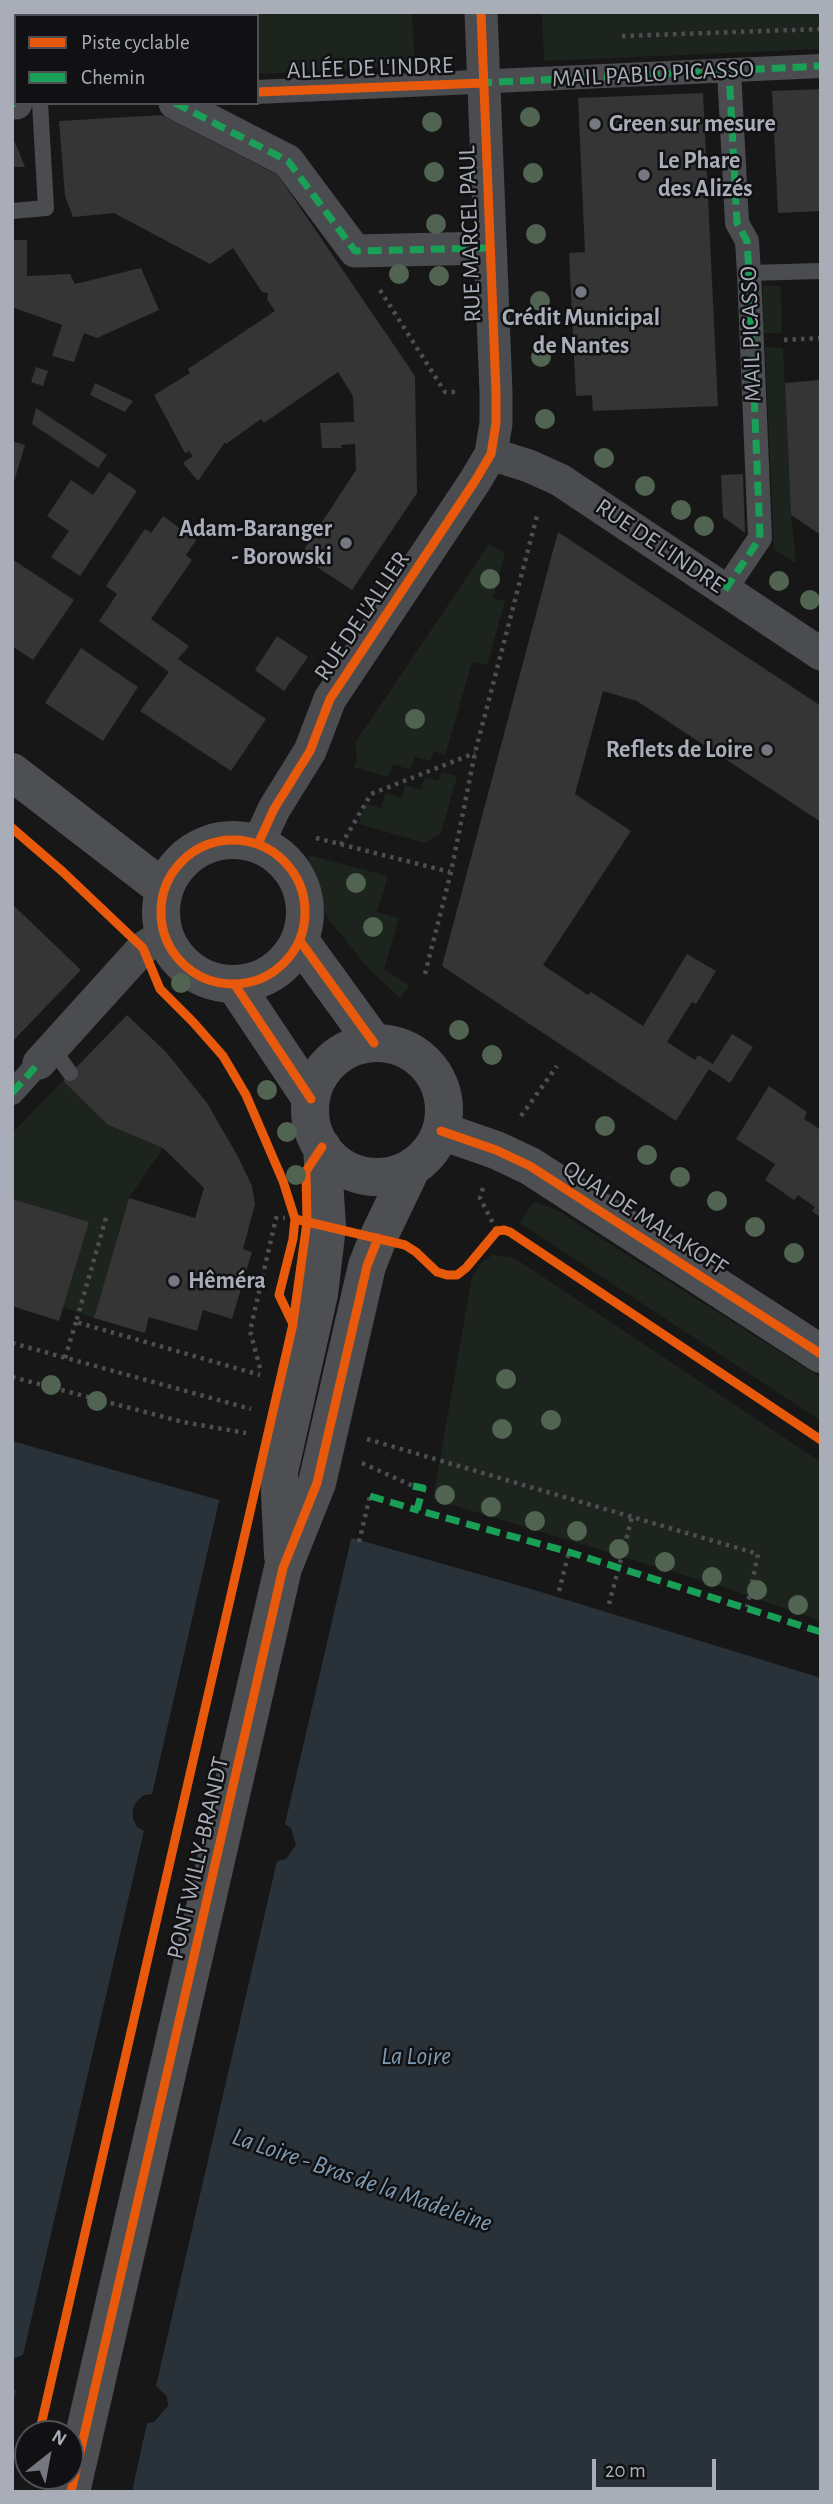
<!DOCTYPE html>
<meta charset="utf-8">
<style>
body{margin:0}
#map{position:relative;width:833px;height:2504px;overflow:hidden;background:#171717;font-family:"Alegreya Sans",sans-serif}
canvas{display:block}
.frame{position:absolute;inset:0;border:14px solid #a8adb8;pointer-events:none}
.legend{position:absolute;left:14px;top:14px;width:245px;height:91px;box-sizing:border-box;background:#111113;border:2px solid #4d4f55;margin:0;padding:9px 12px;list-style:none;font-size:21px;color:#a8adb8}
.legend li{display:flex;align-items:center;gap:14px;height:35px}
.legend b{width:35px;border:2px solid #4d4f55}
.north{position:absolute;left:14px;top:2420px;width:70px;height:70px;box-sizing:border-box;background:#111113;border:2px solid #4d4f55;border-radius:50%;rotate:31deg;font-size:19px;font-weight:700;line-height:28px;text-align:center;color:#a8adb8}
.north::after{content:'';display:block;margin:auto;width:24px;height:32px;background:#757880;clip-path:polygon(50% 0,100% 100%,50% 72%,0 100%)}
.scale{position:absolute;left:592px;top:2459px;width:124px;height:32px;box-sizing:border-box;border:4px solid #a8adb8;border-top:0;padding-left:9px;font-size:21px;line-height:24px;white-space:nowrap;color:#a8adb8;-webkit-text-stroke:5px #111113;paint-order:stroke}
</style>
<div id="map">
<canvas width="833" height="2504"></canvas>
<div class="frame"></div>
<ul class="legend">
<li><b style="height:9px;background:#e8590c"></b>Piste cyclable</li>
<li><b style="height:9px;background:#1a9f57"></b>Chemin</li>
</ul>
<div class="north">N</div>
<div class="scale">20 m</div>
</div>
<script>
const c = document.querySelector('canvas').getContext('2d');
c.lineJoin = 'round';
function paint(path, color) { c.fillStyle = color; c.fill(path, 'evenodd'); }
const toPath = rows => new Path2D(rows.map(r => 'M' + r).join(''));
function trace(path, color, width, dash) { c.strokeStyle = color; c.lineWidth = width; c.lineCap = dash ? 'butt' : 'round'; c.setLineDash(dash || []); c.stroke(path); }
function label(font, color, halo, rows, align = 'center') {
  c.font = font + ' "Alegreya Sans",sans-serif'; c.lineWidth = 5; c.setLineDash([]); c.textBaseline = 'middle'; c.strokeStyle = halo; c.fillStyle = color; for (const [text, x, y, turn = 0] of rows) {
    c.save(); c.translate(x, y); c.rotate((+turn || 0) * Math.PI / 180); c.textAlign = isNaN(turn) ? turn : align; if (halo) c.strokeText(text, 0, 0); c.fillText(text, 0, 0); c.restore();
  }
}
const green = toPath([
 [12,12,412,12,415,66,257,74,257,16,16,16,16,85,12,85],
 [542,12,821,12,821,49,544,61],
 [763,286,781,286,782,333,763,333],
 [765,347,783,348,791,515,796,563,774,549],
 [489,544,505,553,493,598,505,601,487,665,472,662,445,755,434,751,430,761,415,757,410,770,393,764,388,777,353,767,357,760,355,743],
 [442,772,457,776,441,833,424,843,359,824,365,803,381,808,386,793,401,798,405,785,421,790,425,777,438,781],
 [308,855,388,876,377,912,399,918,384,969,410,986,400,998,368,968,329,920,313,890],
 [63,1081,108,1125,163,1148,129,1198,94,1318,63,1307,89,1222,12,1199,12,1133],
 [534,1201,558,1211,821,1378,821,1421,520,1223],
 [492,1255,511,1257,522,1263,821,1462,821,1621,729,1589,433,1499,472,1277,481,1264]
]);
const water = toPath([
 [12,1441,531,1589,821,1678,821,2492,12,2492],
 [28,2434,70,2434,70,2476,28,2476]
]);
const pier = toPath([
 [220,1497,352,1535,285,1824,291,1828,296,1845,286,1859,277,1861,156,2386,167,2396,168,2406,154,2422,147,2423,132,2492,12,2492,12,2406,16,2391,12,2388,12,2359,23,2355,144,1831,137,1827,133,1819,133,1808,137,1801,144,1795,152,1794],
 [28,2434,70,2434,70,2476,28,2476]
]);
const building = toPath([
 [821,89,821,211,778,213,772,91],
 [703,93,718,406,593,411,592,395,576,396,569,253,585,252,578,98],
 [162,115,278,175,415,376,417,493,352,590,300,556,356,470,355,444,341,445,342,448,322,448,320,423,354,422,353,396,338,372,264,423,261,419,226,444,225,442,198,481,183,463,193,456,189,451,185,453,154,395,190,373,188,369,275,311,267,299,268,293,262,292,233,248,210,264,114,213,73,217,65,196,59,121],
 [12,135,25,167,12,167],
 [12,240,27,240,27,276,70,274,75,284,141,268,159,310,97,338,84,333,74,362,52,356,62,325,12,307],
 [36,367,48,371,43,386,31,382],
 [821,380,821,535,791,515,785,383],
 [95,383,133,401,125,412,90,395],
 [36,408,107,455,98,468,32,424],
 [12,441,25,445,13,485,12,485],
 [109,472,137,491,80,576,51,557,69,531,47,516,71,480,93,495],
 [743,474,745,533,723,517,721,475],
 [163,516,196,540,186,555,192,560,151,619,189,646,178,659,266,719,231,771,140,711,169,672,99,621,117,594,106,586,145,529,151,533],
 [558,532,821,706,821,822,637,701,603,691,575,794,631,831,543,965,588,995,591,992,643,1026,687,954,716,971,696,1004,692,1002,667,1042,695,1060,698,1055,713,1064,732,1034,753,1047,730,1083,709,1069,676,1121,442,966],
 [12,559,74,600,33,660,12,646],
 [277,636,308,657,284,691,255,670],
 [81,648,138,687,103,741,45,703],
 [12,904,81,970,12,1042],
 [127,1015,166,1052,207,1103,237,1155,252,1186,255,1204,243,1249,252,1252,232,1319,203,1310,197,1331,149,1317,145,1333,94,1318,129,1198,195,1218,204,1188,163,1148,108,1125,63,1081],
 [769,1086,807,1112,804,1119,821,1130,821,1218,812,1211,815,1207,798,1195,794,1200,765,1180,775,1164,736,1139],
 [12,1199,89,1222,59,1321,12,1306]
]);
const path = toPath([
 [110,12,110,16],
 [622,36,821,29],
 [380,290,445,392,459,392],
 [784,340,821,338],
 [316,838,450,872],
 [341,845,371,794,475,753],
 [425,974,451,872,475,753,538,512],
 [521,1116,557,1066],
 [483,1188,480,1198,497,1231],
 [106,1218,76,1322,260,1375],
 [12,1343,251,1409],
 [65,1358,76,1322],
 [260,1368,250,1331,276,1218,285,1218],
 [12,1377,183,1422,246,1433],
 [367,1439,758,1554,747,1607],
 [362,1463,413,1486],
 [359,1542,370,1496],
 [559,1591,569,1552],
 [609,1604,632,1517]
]);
const service = toPath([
 [12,211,46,208,40,103],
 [749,273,821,271],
 [53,1049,70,1073]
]);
const pedestrian = toPath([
 [257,92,821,66],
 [725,590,760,538,749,273,747,241,737,223,729,70],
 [12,1093,39,1063]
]);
const minor = toPath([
 [12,103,16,103],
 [175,103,288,161,355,251,488,248],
 [491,454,529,466,560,480,821,654],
 [258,844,274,809,310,751,330,699,475,481,491,454,496,423,496,392,481,12],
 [39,1063,143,948,164,935]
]);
const primary = toPath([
 [12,772,164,889],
 '161 912a72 72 0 1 1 144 0a72 72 0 1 1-144 0Z',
 [300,941,374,1043],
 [235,985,311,1099],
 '310 1110a67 67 0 1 1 134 0a67 67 0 1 1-134 0Z',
 [441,1131,496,1150,530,1166,821,1354],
 [283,1556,279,1472,319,1294,327,1227,322,1147],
 [71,2492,283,1568,317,1483,367,1266,378,1238,412,1167]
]);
const quiet = toPath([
 [478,83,821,66],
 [12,103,16,103],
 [175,103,288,161,355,251,488,248],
 [725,590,760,538,749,273,747,241,737,223,729,70],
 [12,1093,39,1063],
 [413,1486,423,1488,417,1510,569,1552,821,1632],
 [370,1496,417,1510]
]);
const cycleway = toPath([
 [257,92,484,83],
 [12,828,63,872,143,948,160,989,193,1022,223,1056,246,1095,283,1181,295,1219,293,1239,279,1295,293,1324,39,2434],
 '161 912a72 72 0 1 1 144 0a72 72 0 1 1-144 0Z',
 [258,844,274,809,310,751,330,699,475,481,491,454,496,423,496,392,481,12],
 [300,941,374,1043],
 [235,985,311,1099],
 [441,1131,496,1150,530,1166,821,1354],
 [295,1219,405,1245,416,1252,437,1272,447,1275,457,1275,466,1268,497,1231,504,1230,510,1232,821,1440],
 [293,1323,307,1222,306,1171,322,1147],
 [71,2492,283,1568,317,1483,367,1266,378,1238]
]);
const trees = [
 [530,117],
 [432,122],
 [434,172],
 [533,173],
 [436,224],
 [536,234],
 [399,274],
 [439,276],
 [540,301],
 [541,357],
 [545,419],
 [604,458],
 [645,486],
 [681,510],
 [704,526],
 [490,579],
 [779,581],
 [810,600],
 [415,719],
 [356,883],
 [373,927],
 [181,983],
 [459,1030],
 [492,1055],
 [267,1090],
 [605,1126],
 [287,1132],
 [647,1155],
 [296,1175],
 [680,1177],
 [717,1201],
 [755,1227],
 [794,1253],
 [506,1379],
 [51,1385],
 [97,1401],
 [551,1420],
 [502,1429],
 [445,1495],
 [491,1507],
 [535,1521],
 [577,1531],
 [619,1549],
 [665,1562],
 [712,1577],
 [757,1590],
 [798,1605]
];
const markers = [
 [595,124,7,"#757880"],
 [644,175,7,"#757880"],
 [581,292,7,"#757880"],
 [346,543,7,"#757880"],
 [767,750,7,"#757880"],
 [174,1281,7,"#757880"]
];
const streetNames = [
 ["ALLÉE DE L'INDRE",370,68,-2],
 ["MAIL PABLO PICASSO",653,74,-3],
 ["RUE MARCEL PAUL",470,234,-92],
 ["MAIL PICASSO",751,334,-92],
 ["RUE DE L'INDRE",660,546,34],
 ["RUE DE L'ALLIER",362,616,-56],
 ["QUAI DE MALAKOFF",645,1218,33],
 ["PONT WILLY-BRANDT",198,1858,-77]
];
const poiNames = [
 ["Green sur mesure",609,124],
 ["Le Phare",658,161],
 ["des Alizés",658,189],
 ["Crédit Municipal",581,318,"center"],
 ["de Nantes",581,346,"center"],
 ["Adam-Baranger",332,529,"right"],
 ["- Borowski",332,557,"right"],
 ["Reflets de Loire",753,750,"right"],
 ["Hêméra",188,1281]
];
const waterNames = [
 ["La Loire",416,2056],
 ["La Loire - Bras de la Madeleine",362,2180,19]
];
paint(green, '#1d241e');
paint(water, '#2a3239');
paint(pier, '#171717');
paint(building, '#353536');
trace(path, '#4d4e52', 4.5, [3.5, 5]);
trace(service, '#4b4c50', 16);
trace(pedestrian, '#4b4c50', 24);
trace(minor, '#4b4c50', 33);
trace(primary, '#4d4f52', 38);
trace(quiet, '#1a9f57', 7, [14, 7]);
trace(cycleway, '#e8590c', 9);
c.fillStyle = '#506451';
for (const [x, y] of trees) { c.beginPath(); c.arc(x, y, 10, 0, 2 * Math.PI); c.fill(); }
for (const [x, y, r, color] of markers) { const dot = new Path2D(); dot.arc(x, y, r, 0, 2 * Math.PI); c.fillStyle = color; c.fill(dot); trace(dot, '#111113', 2.5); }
label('24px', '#a8adb8', '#111113', streetNames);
label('bold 24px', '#a8adb8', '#111113', poiNames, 'left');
label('italic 26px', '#7f9bb3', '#111113', waterNames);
</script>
